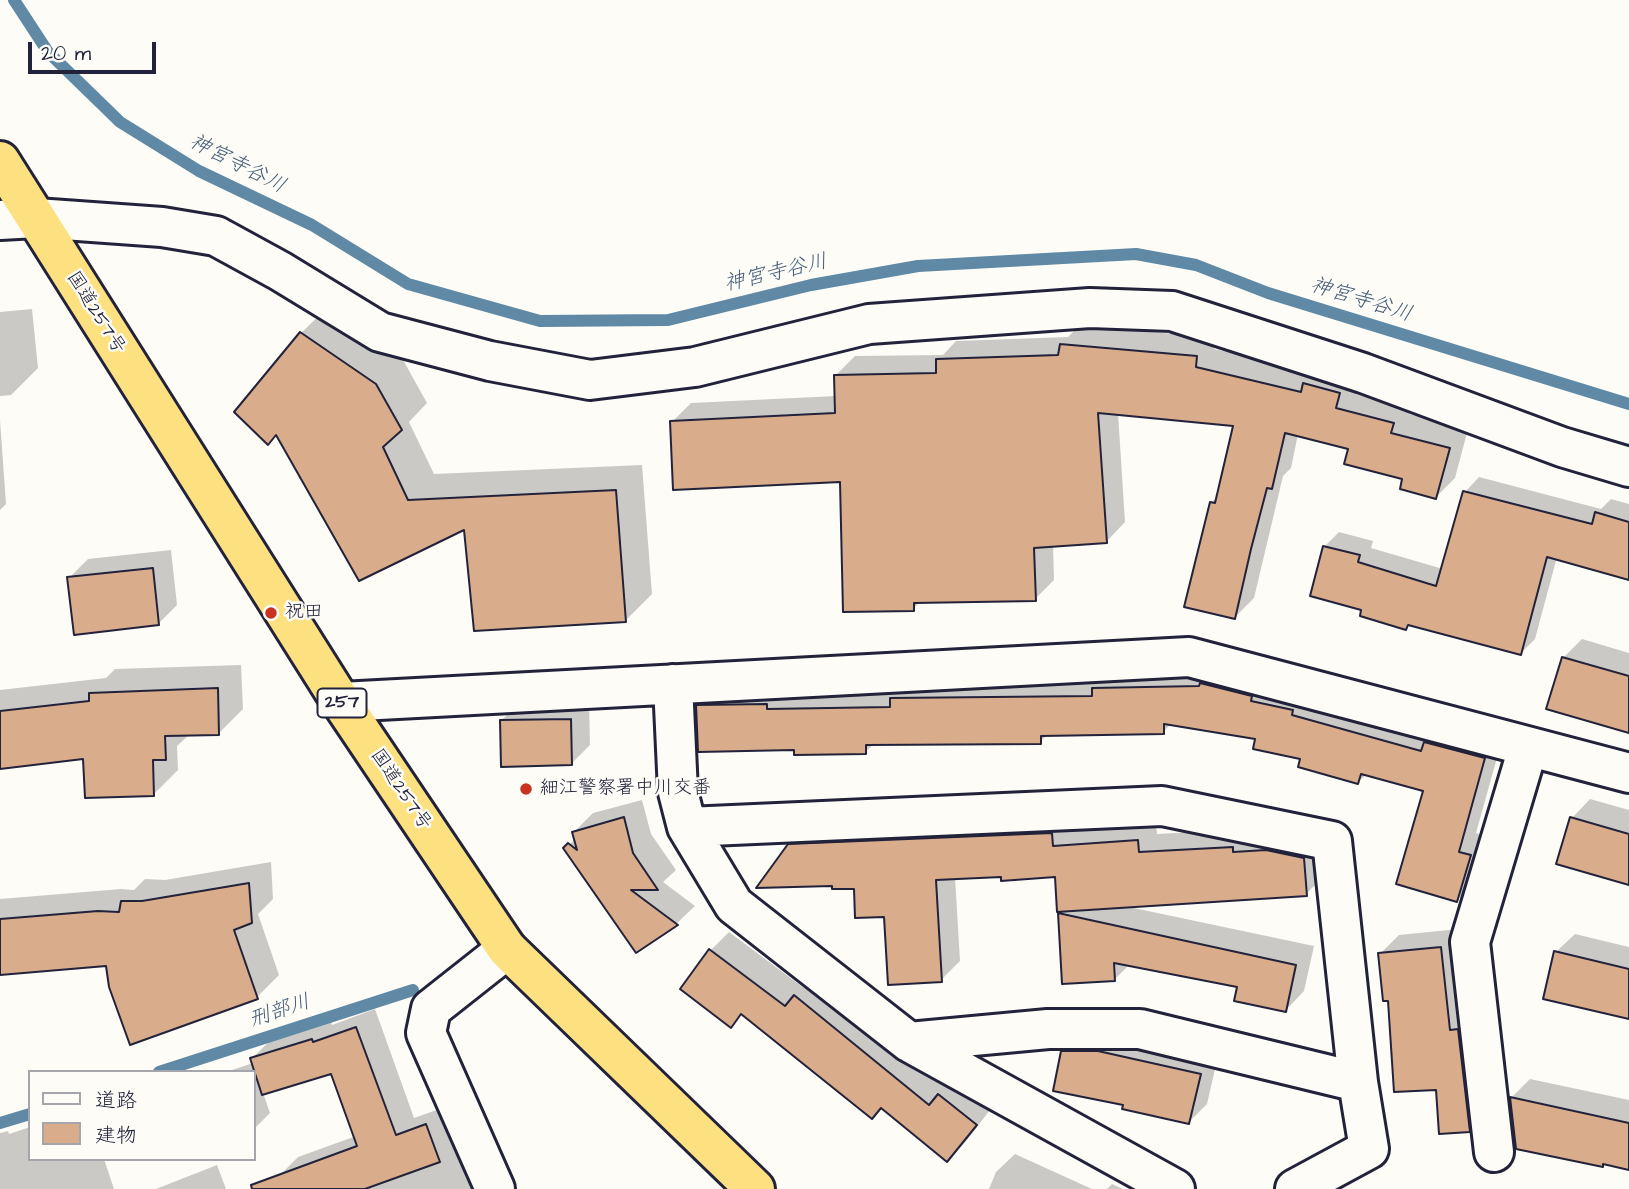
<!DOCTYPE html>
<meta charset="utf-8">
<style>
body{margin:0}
#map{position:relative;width:1629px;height:1189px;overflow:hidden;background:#fdfcf7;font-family:"Architects Daughter","Klee One",sans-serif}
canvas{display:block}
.legend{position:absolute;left:28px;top:1070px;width:228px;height:91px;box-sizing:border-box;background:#fdfcf7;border:2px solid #a5a5ac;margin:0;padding:9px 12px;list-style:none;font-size:21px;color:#22223b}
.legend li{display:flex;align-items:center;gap:14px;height:35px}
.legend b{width:35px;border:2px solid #a5a5ac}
.scale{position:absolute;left:28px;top:42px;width:128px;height:32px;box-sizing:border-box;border:4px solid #22223b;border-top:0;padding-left:9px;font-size:21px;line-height:24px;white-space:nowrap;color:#22223b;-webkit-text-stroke:5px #fdfcf7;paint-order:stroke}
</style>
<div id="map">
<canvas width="1629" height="1189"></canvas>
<ul class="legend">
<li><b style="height:9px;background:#fdfcf7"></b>道路</li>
<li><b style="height:19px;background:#d9ac8b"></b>建物</li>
</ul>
<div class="scale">20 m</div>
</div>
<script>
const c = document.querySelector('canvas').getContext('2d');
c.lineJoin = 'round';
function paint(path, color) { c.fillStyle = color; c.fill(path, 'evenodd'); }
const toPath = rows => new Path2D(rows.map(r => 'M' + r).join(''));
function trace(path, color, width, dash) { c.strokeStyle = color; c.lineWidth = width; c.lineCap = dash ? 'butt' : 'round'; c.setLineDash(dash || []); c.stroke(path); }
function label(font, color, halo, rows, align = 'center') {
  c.font = font + ' "Architects Daughter","Klee One",sans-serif'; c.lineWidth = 5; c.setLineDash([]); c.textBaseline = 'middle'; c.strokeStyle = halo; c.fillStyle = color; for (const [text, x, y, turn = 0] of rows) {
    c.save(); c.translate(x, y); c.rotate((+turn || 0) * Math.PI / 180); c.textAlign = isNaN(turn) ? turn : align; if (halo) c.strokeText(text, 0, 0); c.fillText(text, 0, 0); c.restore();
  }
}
const shadow = toPath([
 [328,307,402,358,427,403,409,422,434,474,642,465,652,594,626,620,466,527,360,579,277,434,237,412,301,333],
 [32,309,38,368,11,395,0,396,0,312],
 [1080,325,1215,338,1214,349,1316,373,1412,405,1409,414,1468,429,1455,478,1436,497,1351,447,1298,434,1291,468,1283,476,1254,598,1235,617,1211,503,1219,495,1236,424,1118,413,1125,522,1106,542,1053,545,1054,580,1035,599,921,601,913,609,842,480,672,422,691,403,836,396,836,375,855,356,943,355,956,341,1068,337],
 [0,420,6,504,0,510],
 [1479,477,1601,509,1611,499,1629,504,1629,578,1557,557,1535,639,1521,653,1409,624,1406,628,1363,609,1324,547,1339,532,1373,541,1371,548,1443,569,1465,492],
 [171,550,177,605,159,623,69,578,88,559],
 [1582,639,1629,653,1629,731,1563,658],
 [241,665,243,709,219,733,190,734,177,746,178,770,153,795,85,757,0,767,0,690,106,678,115,669],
 [1217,669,1502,740,1476,833,1488,837,1475,882,1457,900,1425,790,1367,774,1358,782,1257,737,1172,723,1163,732,1048,734,1040,742,874,744,865,752,796,748,698,706,716,688],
 [589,701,590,745,571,764,501,721,520,702],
 [1590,799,1629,810,1629,883,1572,818],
 [642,800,651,834,676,870,663,882,695,906,676,924,566,848,576,838,574,832,593,813],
 [1156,822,1157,834,1251,829,1322,839,1325,875,1306,894,1129,907,1314,946,1304,991,1286,1010,1239,986,1130,964,1115,979,1059,914,1064,910,1057,876,955,877,960,961,941,980,886,915,856,887,833,885,790,846,809,826],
 [271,862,273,899,258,914,279,975,257,997,107,964,0,972,0,899,121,889,134,890,145,879,165,880],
 [1459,929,1488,1111,1469,1130,1437,1088,1380,954,1399,935],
 [729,932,804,988,814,978,948,1086,958,1076,994,1105,966,1141,947,1160,882,1107,743,1013,731,1025,711,950],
 [1575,934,1629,947,1629,1018,1556,952],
 [375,1009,414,1118,445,1107,478,1189,286,1189,279,1176,298,1157,356,1136,332,1072,263,1093,270,1113,254,1129,254,1072,226,1072,253,1063,252,1058,271,1040,331,1021,332,1025],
 [1082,1033,1218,1056,1207,1104,1189,1122,1125,1104,1063,1052],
 [1530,1079,1629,1100,1629,1169,1605,1163,1602,1165,1512,1097],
 [30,1127,30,1159,104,1159,114,1189,0,1189,0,1133,8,1131,9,1134],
 [1015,1154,1092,1189,989,1189,996,1172],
 [217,1165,226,1189,156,1189],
 [1112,1184,1123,1189,1107,1189]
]);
const stream = toPath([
 [14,0,48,52,120,122,199,171,312,225,408,284,540,321,668,320,811,285,918,266,1136,254,1196,265,1268,293,1629,404],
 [159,1072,413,990],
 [0,1123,30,1114]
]);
const building = toPath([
 [300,332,376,384,402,430,383,447,408,500,616,490,626,622,474,631,464,530,359,581,276,435,268,445,234,412,300,332],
 [1060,344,1197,356,1196,367,1301,392,1303,383,1340,393,1336,408,1394,423,1391,433,1450,448,1436,499,1400,489,1402,479,1344,464,1348,449,1285,433,1272,489,1267,488,1251,549,1235,619,1184,607,1210,502,1215,503,1233,426,1098,413,1107,543,1034,548,1036,601,914,603,914,611,843,612,840,482,673,490,670,421,835,413,834,375,936,373,936,359,1058,355,1060,344],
 [1463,491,1592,524,1595,512,1629,522,1629,580,1547,557,1521,655,1408,625,1406,630,1360,616,1361,610,1310,596,1323,546,1360,555,1358,562,1436,586,1463,491],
 [153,568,159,625,74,635,67,577,153,568],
 [1562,657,1629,676,1629,733,1546,709,1562,657],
 [1200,683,1252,696,1251,701,1293,710,1292,715,1421,751,1424,742,1485,758,1459,852,1471,855,1457,902,1396,884,1423,791,1361,774,1358,784,1298,767,1300,759,1253,749,1255,739,1164,724,1164,734,1041,736,1041,744,866,745,866,754,794,755,794,750,698,752,696,705,767,704,767,709,890,707,890,698,1092,696,1092,688,1199,686,1200,683],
 [218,688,219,735,165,736,166,760,153,760,154,796,85,798,83,759,0,769,0,711,89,701,89,693,218,688],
 [571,719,572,765,501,767,500,720,571,719],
 [624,817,633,853,658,890,631,890,678,925,636,953,563,848,568,843,577,850,572,832,624,817],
 [1570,817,1629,834,1629,885,1556,864,1570,817],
 [1052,833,1053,846,1138,840,1139,852,1233,847,1233,852,1266,850,1304,858,1307,896,1057,912,1055,877,1001,881,1001,877,936,880,942,982,888,985,884,917,855,918,854,889,832,889,832,886,756,888,788,844,1052,833],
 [249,883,252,923,234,930,258,999,130,1045,109,987,106,966,0,975,0,919,98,911,119,912,121,901,142,901,249,883],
 [1058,913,1296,965,1286,1012,1234,1001,1237,987,1114,963,1115,981,1062,984,1058,913],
 [1441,947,1450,1030,1458,1029,1470,1132,1439,1134,1436,1090,1394,1092,1388,1001,1383,1001,1378,953,1441,947],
 [709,949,785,1006,794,995,929,1105,938,1094,977,1125,947,1162,881,1108,872,1119,741,1014,731,1028,680,989,709,949],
 [1554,951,1629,969,1629,1019,1543,999,1554,951],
 [356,1027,396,1135,426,1124,440,1162,365,1189,252,1189,251,1185,357,1146,331,1074,262,1095,250,1058,312,1039,313,1042,356,1027],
 [1061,1051,1098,1051,1201,1074,1189,1124,1122,1109,1123,1105,1053,1091,1061,1051],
 [1510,1097,1629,1123,1629,1170,1603,1164,1603,1167,1516,1149,1510,1097]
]);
const minor = toPath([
 [673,684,678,792,687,827,734,905,909,1042,1175,1189],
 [341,702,1189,657,1629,773],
 [687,827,1162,806,1332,841,1358,1082,1369,1149,1295,1189],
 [909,1042,1048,1029,1140,1029,1358,1082],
 [1494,1152,1470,942,1528,748],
 [495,1189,426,1033,431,1009,507,949]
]);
const tertiary = toPath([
 [0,220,36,218,162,227,216,236,280,271,380,332,490,361,590,380,695,367,869,324,1090,308,1172,311,1363,373,1562,447,1629,467]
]);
const trunk = toPath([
 [0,161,341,702,507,949,755,1189]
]);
const markers = [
 [271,613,7,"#c8321e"],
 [526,789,7,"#c8321e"]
];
const shields = [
 [342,703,49]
];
const shieldNames = [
 ["257",342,703]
];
const streetNames = [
 ["国道257号",95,313,58],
 ["国道257号",400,790,56]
];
const poiNames = [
 ["祝田",285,613],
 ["細江警察署中川交番",540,789]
];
const waterNames = [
 ["神宮寺谷川",237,165,27],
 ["神宮寺谷川",776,274,-13],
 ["神宮寺谷川",1361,301,17],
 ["刑部川",280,1012,-18]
];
paint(shadow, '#0003');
trace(stream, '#5f89a4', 12);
paint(building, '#d9ac8b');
trace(building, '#22223b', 2);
trace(minor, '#22223b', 44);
trace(tertiary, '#22223b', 44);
trace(trunk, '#22223b', 44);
trace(minor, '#fdfcf7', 38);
trace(tertiary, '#fdfcf7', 38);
trace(trunk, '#fde080', 38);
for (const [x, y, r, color] of markers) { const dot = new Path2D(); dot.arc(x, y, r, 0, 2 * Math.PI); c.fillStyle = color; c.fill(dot); trace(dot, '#fdfcf7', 2.5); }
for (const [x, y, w] of shields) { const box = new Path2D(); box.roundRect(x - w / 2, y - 14.5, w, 29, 5); c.fillStyle = '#fdfcf7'; c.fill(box); trace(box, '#22223b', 2); }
label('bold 18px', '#22223b', null, shieldNames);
label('19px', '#22223b', '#fdfcf7', streetNames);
label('19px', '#22223b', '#fdfcf7', poiNames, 'left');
label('italic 21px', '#465e78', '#fdfcf7', waterNames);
</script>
